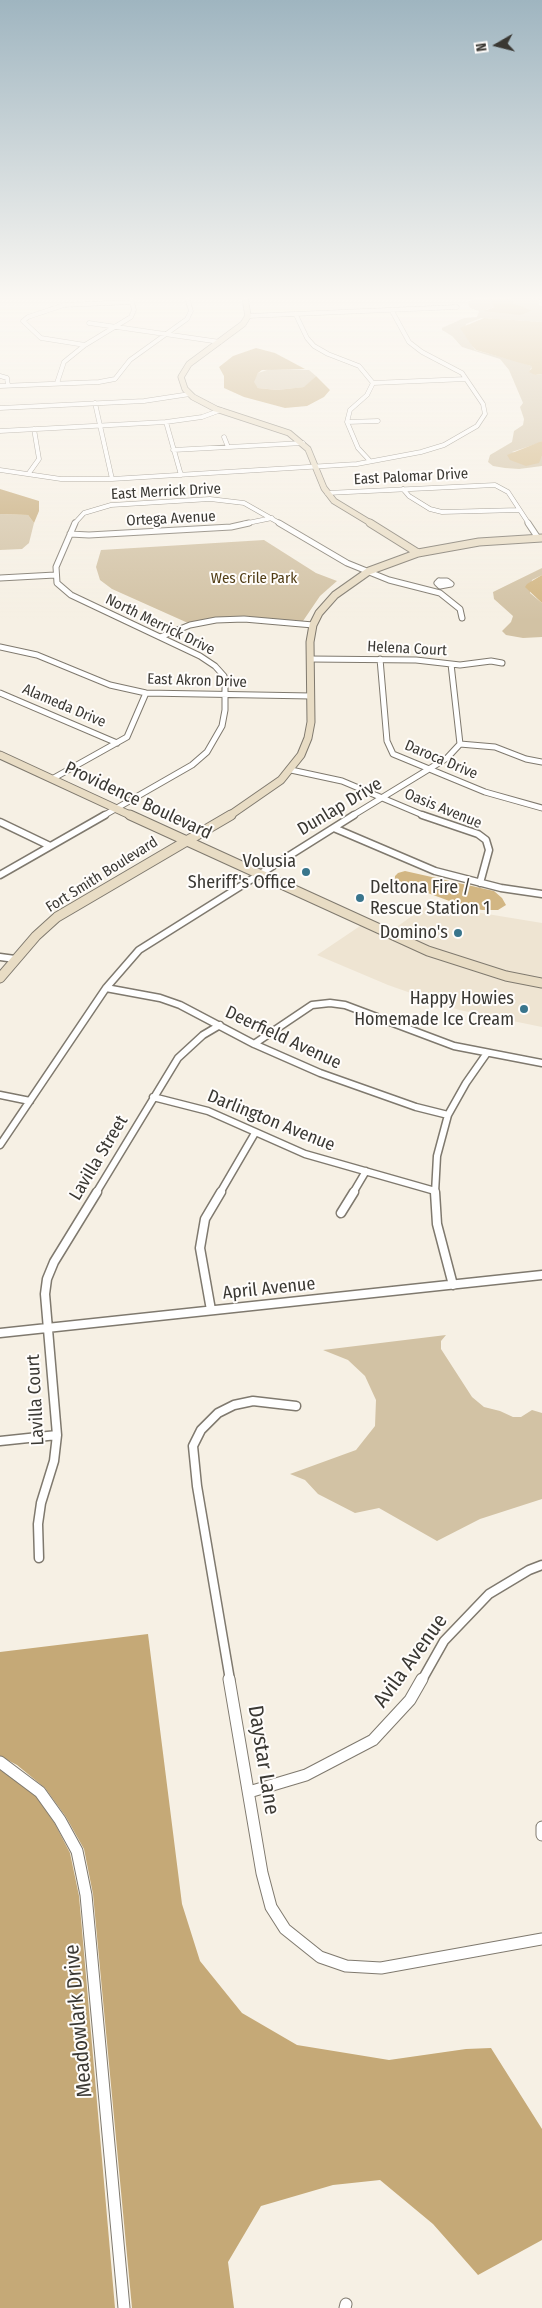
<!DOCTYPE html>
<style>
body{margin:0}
#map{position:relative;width:542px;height:2308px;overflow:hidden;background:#f6f0e4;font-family:"Fira Sans Condensed",sans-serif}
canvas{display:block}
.north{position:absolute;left:472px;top:20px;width:50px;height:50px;-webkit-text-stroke:4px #fffdfb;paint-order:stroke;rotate:262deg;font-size:14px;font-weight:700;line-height:20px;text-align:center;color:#3a3833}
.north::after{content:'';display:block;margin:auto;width:18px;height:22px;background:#3a3833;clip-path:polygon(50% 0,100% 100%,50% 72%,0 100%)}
</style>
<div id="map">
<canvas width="542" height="2308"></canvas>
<div class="north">N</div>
</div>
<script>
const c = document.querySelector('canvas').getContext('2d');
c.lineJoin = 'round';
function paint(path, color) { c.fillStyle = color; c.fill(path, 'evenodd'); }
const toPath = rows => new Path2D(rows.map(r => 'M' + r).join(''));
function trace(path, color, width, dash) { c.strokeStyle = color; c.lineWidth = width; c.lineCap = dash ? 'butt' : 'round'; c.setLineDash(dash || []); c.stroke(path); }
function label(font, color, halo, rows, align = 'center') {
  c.font = font + ' "Fira Sans Condensed",sans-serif'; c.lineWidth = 4; c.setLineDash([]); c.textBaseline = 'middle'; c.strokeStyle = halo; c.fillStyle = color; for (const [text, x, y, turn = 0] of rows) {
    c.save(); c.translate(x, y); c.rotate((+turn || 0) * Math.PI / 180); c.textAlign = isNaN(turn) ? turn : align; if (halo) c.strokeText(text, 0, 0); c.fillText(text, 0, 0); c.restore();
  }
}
const built = toPath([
 [433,901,475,912,542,923,542,981,508,974,431,949,391,931],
 [363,924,542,986,542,1027,459,1010,388,985,317,955]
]);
const green = toPath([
 [474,298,488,298,494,303,495,307,485,310,532,312,513,303,510,299,542,298,539,300,539,305,542,306,542,322,481,318,466,324,464,333,475,350,517,361,531,366,532,368,530,369,535,375,542,374,542,441,539,443,512,452,540,459,542,456,542,466,519,469,505,468,493,466,488,462,490,455,512,442,514,431,523,425,524,419,520,407,523,403,509,370,500,359,462,347,452,336,442,330,442,328,464,318,477,317,479,311,470,308,468,302],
 [270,369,309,370,316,376,305,387,277,390,258,388,253,382,258,373],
 [0,514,28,515,34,523,29,543,22,549,0,550],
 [264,540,316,573,337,581,320,596,303,621,225,617,188,623,112,589,100,580,96,567,101,550],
 [542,568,542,575,532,580,530,593,542,603,542,637,523,638,506,635,502,631,511,622,513,616,494,599,493,592],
 [446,1335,441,1341,441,1349,472,1397,484,1407,500,1411,513,1417,521,1417,532,1410,542,1413,542,1499,480,1519,437,1541,379,1508,355,1513,318,1494,305,1480,290,1474,356,1450,375,1426,376,1400,365,1376,348,1360,323,1350]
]);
const forest = toPath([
 [488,298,511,298,513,303,532,311,520,315,484,311,495,307],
 [256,348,275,353,305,369,262,370,258,373,254,382,258,388,277,390,304,387,316,376,330,390,324,397,307,406,285,408,244,397,224,388,224,376,219,367,233,356],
 [0,489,39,501,39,511,34,523,28,515,0,514],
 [148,1634,182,1904,200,1961,242,2013,297,2045,389,2060,466,2049,491,2048,542,2129,542,2240,478,2275,433,2224,380,2180,333,2185,261,2206,228,2262,234,2308,132,2308,93,1894,84,1849,66,1817,45,1788,17,1765,0,1756,0,1652],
 [0,1769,35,1795,54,1822,70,1853,79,1896,115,2308,0,2308]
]);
const water = toPath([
 [484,318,542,322,542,374,535,375,529,372,532,368,531,366,476,350,472,346,460,328],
 [542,441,542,456,539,463,526,466,510,460,507,455],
 [542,575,542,603,525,587,527,584],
 [405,871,494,891,502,898,506,905,498,910,482,910,452,902,401,883,395,879,395,876,398,873]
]);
const streetFar4 = toPath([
 [296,315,307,338,314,346,328,354,359,366,373,383,367,395,350,410,347,422,358,448,370,461],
 [248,316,457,307],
 [89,323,220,342],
 [85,345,41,338,23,321,28,317,64,305,132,302],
 [0,376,7,378,8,386],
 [57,383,64,362,85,345,131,317,134,310,131,298],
 [373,383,466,379],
 [0,386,99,382,115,379,130,360,187,319,191,311,187,298],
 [95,403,112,479],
 [0,408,144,401,190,394],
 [166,422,181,475],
 [347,422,378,421],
 [0,431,166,422,202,417,221,410],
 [224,437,228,447],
 [173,450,303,443],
 [0,470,61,479,112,479,357,464,421,452,444,445,477,426,485,414,483,404,462,373,422,352,409,342,392,311],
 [29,473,39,459,34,429],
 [403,489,409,496,430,509,442,512,519,510],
 [327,493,495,485,508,492,529,524],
 [74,524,84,513,111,505,210,499,244,503,281,524],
 [243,524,272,518]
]);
const streetFar3 = toPath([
 [75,523,56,567,57,583,71,595,200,656,215,666,224,676,225,683,225,710,222,726,207,752,192,765,103,816],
 [279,523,347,563,389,580,440,593,460,609,462,618],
 [528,523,538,538],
 [70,534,89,535,231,527,249,523],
 [0,578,55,575],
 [439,581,447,581,451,584,440,586,437,583,439,581],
 [160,637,190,625,216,620,244,619,313,625],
 [0,647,37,655,110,685,146,693,311,696],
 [310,659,416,660,460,665,491,661,502,663],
 [380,659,387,741,393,754,485,792,542,808],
 [0,693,117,743],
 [460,744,495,747,526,759,542,762],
 [291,770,342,781,425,816],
 [52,779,127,737,146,693],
 [352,816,447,758,460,744,451,664]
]);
const streetFar2 = toPath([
 [422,815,478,834,486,840,489,850,480,883],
 [0,822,50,846],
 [334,828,435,871,501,888,542,894],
 [0,875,105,815],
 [0,957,15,959],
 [106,988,160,998,180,1005,254,1044,320,1073,416,1107,448,1115],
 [254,1044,312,1005,330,1003,345,1005,454,1046,542,1063],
 [0,1095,30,1101],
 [153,1097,208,1111,305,1154,435,1191],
 [0,1145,106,988,139,950,354,815],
 [96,1193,178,1058,203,1035,220,1025],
 [220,1193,255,1133],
 [353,1193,366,1171],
 [435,1193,437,1156,448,1115,466,1083,487,1053]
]);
const streetFar1 = toPath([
 [435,1192,437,1224,453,1285],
 [341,1213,354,1192],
 [211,1310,200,1248,205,1219,221,1192],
 [0,1333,542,1275],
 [0,1441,57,1435],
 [39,1558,38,1524,41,1503,54,1461,57,1435,45,1294,47,1279,54,1262,97,1192],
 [230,1680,197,1486,193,1446,201,1430,218,1413,234,1405,253,1401,296,1406],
 [422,1680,444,1641,489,1594,529,1570,542,1565]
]);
const street = toPath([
 [229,1679,262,1873,271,1907,285,1929,320,1957,346,1966,381,1968,542,1939],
 [0,1762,40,1792,60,1820,77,1851,86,1895,124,2308],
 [249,1792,306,1775,373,1740,410,1700,422,1679],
 [542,1827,542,1835],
 [345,2308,346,2304]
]);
const secondaryFar2 = toPath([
 [245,298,248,316,243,324,189,364,181,377,185,389,193,397,216,409,289,433,308,449,324,488,334,501,372,524]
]);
const secondaryFar1 = toPath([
 [370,523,418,553],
 [0,755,132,816],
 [229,816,281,780,301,755,308,738,311,722,310,642,313,625,319,613,335,595,369,571,418,553,479,542,542,538]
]);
const secondary = toPath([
 [130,815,428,951,506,976,542,983],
 [0,978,36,936,57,917,231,815]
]);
const markers = [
 [306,872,5,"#39758c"],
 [360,898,5,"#39758c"],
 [458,933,5,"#39758c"],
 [524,1009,5,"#39758c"]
];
const farStreetnames = [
 ["East Palomar Drive",411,477,-3],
 ["East Merrick Drive",166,492,-3],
 ["Ortega Avenue",171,519,-3],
 ["North Merrick Drive",160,625,26],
 ["Helena Court",407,649,3],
 ["East Akron Drive",197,681,2],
 ["Alameda Drive",64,706,23],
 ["Daroca Drive",441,760,23],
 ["Oasis Avenue",443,809,22],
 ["Fort Smith Boulevard",102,875,-32]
];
const farParknames = [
 ["Wes Crile Park",254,579]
];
const streetNames = [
 ["Providence Boulevard",138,801,25],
 ["Dunlap Drive",340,807,-31],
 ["Deerfield Avenue",283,1038,25],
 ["Darlington Avenue",271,1121,22],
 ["Lavilla Street",99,1158,-59],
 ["April Avenue",269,1289,-6],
 ["Lavilla Court",36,1400,-93]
];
const poiNames = [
 ["Volusia",296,862],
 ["Sheriff's Office",296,883],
 ["Deltona Fire /",370,888,"left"],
 ["Rescue Station 1",370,909,"left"],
 ["Domino's",448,933],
 ["Happy Howies",514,999],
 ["Homemade Ice Cream",514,1020]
];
const nearStreetnames = [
 ["Avila Avenue",411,1661,-54],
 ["Daystar Lane",263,1760,81],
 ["Meadowlark Drive",79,2021,-95]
];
paint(built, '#eee4d2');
paint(green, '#d2c2a4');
paint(forest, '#c5a977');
paint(water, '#d2b683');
trace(streetFar4, '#7f796e', 5);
trace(streetFar3, '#7f796e', 7);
trace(streetFar2, '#7f796e', 9);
trace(streetFar1, '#7f796e', 11);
trace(street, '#7f796e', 13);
trace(secondaryFar2, '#7f796e', 7);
trace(secondaryFar1, '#7f796e', 9);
trace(secondary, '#7f796e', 11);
trace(streetFar4, '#fff', 4);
trace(streetFar3, '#fff', 5);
trace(streetFar2, '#fff', 6);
trace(streetFar1, '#fff', 8);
trace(street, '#fff', 11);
trace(secondaryFar2, '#e8dcc4', 5.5);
trace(secondaryFar1, '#e8dcc4', 7);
trace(secondary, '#e8dcc4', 9);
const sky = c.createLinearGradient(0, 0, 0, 621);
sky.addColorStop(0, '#9fb5c0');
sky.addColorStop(0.48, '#fbf8f3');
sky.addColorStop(1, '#fbf8f300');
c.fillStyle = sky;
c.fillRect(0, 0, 542, 621);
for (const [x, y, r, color] of markers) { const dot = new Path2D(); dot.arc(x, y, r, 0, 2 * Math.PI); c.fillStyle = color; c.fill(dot); trace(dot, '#fffdfb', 2); }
label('15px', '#3a3833', '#fffdfb', farStreetnames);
label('15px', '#513d15', '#fffdfb', farParknames);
label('18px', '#3a3833', '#fffdfb', streetNames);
label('18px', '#3a3833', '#fffdfb', poiNames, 'right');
label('21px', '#3a3833', '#fffdfb', nearStreetnames);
</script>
